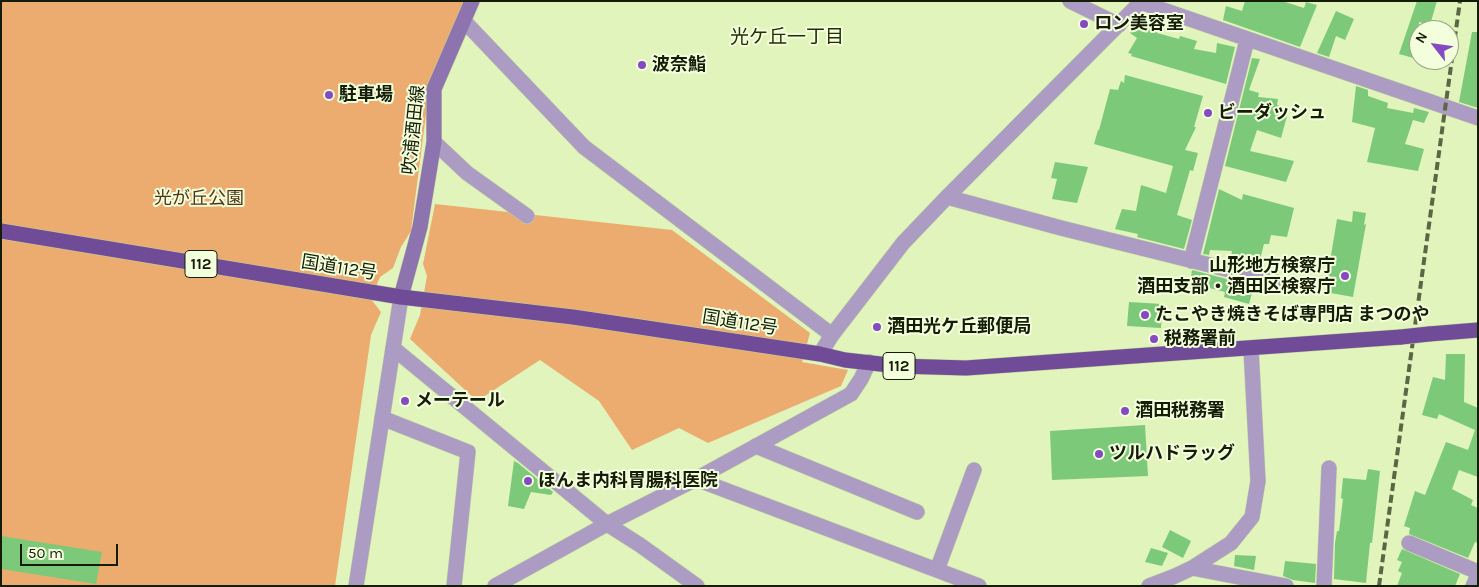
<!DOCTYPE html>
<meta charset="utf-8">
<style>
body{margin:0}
#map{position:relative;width:1479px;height:587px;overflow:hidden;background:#e0f4bb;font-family:Karla,sans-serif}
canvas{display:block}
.frame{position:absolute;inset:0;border:2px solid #151c07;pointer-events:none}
.north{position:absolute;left:1409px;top:20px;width:50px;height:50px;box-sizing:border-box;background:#f2fedc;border:1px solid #9aa487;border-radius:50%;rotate:300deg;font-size:14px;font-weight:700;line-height:20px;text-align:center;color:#151c07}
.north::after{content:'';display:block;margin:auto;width:18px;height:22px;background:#854ac1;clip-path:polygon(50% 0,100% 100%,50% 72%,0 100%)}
.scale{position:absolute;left:20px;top:544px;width:98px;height:22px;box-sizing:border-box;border:2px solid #151c07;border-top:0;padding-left:6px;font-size:15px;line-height:18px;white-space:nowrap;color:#151c07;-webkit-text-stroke:4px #f2fedc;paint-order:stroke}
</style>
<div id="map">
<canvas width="1479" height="587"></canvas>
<div class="frame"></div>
<div class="north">N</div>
<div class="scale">50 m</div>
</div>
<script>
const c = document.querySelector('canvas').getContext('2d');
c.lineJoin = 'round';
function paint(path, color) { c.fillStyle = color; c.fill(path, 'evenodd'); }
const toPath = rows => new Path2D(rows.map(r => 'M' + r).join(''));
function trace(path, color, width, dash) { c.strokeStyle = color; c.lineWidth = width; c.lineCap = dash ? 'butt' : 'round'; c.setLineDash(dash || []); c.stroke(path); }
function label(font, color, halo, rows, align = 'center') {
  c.font = font + ' Karla,"Noto Sans JP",sans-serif'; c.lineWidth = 4; c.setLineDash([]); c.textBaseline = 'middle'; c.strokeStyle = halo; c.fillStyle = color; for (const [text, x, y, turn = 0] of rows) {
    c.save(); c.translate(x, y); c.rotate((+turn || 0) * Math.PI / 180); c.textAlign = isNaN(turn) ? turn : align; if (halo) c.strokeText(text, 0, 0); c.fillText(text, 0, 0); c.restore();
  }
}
const green = toPath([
 [1,1,464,1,429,91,411,231,401,247,393,268,380,277,371,299,381,312,371,335,335,586,1,586],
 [435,204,672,230,810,333,802,362,848,370,841,386,708,443,679,428,632,450,599,401,540,360,477,401,410,339,420,315,427,276,423,264]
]);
const building = toPath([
 [1245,1,1282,1,1304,8,1306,2,1317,5,1300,47,1223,20,1226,6,1242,11],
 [1417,1,1437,1,1430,25,1419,22,1419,52,1417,59,1399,54],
 [1336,11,1354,19,1345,40,1336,36,1329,57,1317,53],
 [1134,23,1158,29,1157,33,1179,39,1180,36,1197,41,1194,49,1216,53,1217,43,1235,47,1226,84,1131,56,1132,54,1128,53,1137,38,1130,33],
 [1472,32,1478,32,1478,108,1459,102],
 [1252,58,1260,59,1249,90,1259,93,1258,97,1278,99,1277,105,1289,109,1281,138,1257,130,1250,151,1294,161,1286,182,1225,166],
 [1125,75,1203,96,1194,127,1196,127,1185,150,1198,153,1193,171,1190,170,1177,215,1192,220,1184,249,1137,237,1138,234,1115,229,1122,209,1136,211,1141,185,1166,193,1173,166,1094,144,1098,130,1099,130,1110,89,1118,90,1121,81,1124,83],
 [1356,86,1368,90,1368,96,1388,103,1387,108,1413,113,1414,108,1429,112,1424,123,1413,120,1405,144,1424,149,1418,171,1367,162,1375,128,1352,122],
 [1055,162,1088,167,1077,203,1052,199,1057,179,1051,178],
 [1219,189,1242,200,1243,194,1294,208,1287,237,1271,235,1269,244,1264,244,1258,267,1230,260,1232,251,1210,250,1209,255,1203,254],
 [1353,211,1366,213,1364,225,1366,224,1353,297,1325,292,1337,219,1352,222],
 [1192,270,1254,286,1249,304,1224,297,1225,292,1190,283],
 [1129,302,1162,304,1161,328,1127,326],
 [1446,354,1465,354,1464,402,1478,408,1478,477,1459,470,1452,489,1473,500,1471,505,1478,508,1478,543,1475,542,1468,558,1409,534,1410,528,1404,526,1415,491,1425,495,1446,442,1468,450,1475,430,1439,414,1437,419,1422,415,1433,377,1445,380],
 [1145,425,1148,476,1052,480,1050,431],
 [514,461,518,463,553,492,551,495,531,492,524,509,508,506],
 [1368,469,1380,471,1372,543,1370,543,1366,583,1334,579,1335,543,1337,531,1339,531,1343,499,1341,498,1343,478,1366,480],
 [1170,530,1191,541,1183,558,1162,547],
 [1,536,102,552,96,584,1,569],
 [1151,548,1168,553,1162,566,1145,562],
 [1402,549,1460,574,1455,586,1397,586,1402,573,1398,571,1402,562,1397,560],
 [1235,555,1256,556,1254,570,1234,566],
 [1285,561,1316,564,1315,583,1293,580,1283,576]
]);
const minor = toPath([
 [1070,1,1119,25],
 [1137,1,1478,118],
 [464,21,584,147,832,335,820,354],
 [434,142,467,173,527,216],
 [947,197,1061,228,1274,281],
 [1191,261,1247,40],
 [832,335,903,243,947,197,1142,1],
 [393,348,607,524,640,545,697,586],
 [382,418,468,452,454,586],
 [756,446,917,512],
 [696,479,979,586],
 [1409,543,1478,572],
 [1192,568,1286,586],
 [937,570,974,470],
 [1149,586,1175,576,1192,568,1231,543,1252,517,1258,481,1251,349],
 [1324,586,1329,468]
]);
const tertiary = toPath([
 [356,586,401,297],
 [495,586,607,524,696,479,851,394,861,379,869,362],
 [1473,586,1478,575]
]);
const secondary = toPath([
 [401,297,420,227,434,142,434,89,472,1]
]);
const trunk = toPath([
 [1,231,401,297,573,317,820,354,845,360,898,366,966,368,1401,337],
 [1429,334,1478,330]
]);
const rail = toPath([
 [1379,586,1460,1]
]);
const trunkBridge = toPath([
 [1401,337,1429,334]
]);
const markers = [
 [1084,24,5,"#854ac1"],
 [642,65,5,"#854ac1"],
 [329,95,5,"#854ac1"],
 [1208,113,5,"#854ac1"],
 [1345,276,5,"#854ac1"],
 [1145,315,5,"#854ac1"],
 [877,327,5,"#854ac1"],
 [1154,339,5,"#854ac1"],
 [405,401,5,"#854ac1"],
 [1125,411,5,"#854ac1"],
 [1099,454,5,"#854ac1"],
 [528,481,5,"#854ac1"]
];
const shields = [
 [201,264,32],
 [899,366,32]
];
const shieldNames = [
 ["112",201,264],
 ["112",899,366]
];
const poiNames = [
 ["ロン美容室",1094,24],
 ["波奈鮨",652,65],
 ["駐車場",339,95],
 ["ビーダッシュ",1218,113],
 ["山形地方検察庁",1335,266,"right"],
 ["酒田支部・酒田区検察庁",1335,287,"right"],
 ["たこやき焼きそば専門店 まつのや",1155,315],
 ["酒田光ケ丘郵便局",887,327],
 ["税務署前",1164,339],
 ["メーテール",415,401],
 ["酒田税務署",1135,411],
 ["ツルハドラッグ",1109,454],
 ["ほんま内科胃腸科医院",538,481]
];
const streetNames = [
 ["吹浦酒田線",414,130,-84],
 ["国道112号",339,268,9],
 ["国道112号",740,323,9]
];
const parkNames = [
 ["光が丘公園",199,199]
];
const neighbourhoodNames = [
 ["光ケ丘一丁目",787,38]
];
paint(green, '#ecac6f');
paint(building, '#7cc97a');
trace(minor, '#c0d19e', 16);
trace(tertiary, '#c0d19e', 16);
trace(secondary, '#c0d19e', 16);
trace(trunk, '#c0d19e', 16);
trace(minor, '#ac9cc4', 15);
trace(tertiary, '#ac9cc4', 15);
trace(secondary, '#8e74af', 15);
trace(trunk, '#6f4b98', 15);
trace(rail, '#5b6645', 4, [8, 4]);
trace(trunkBridge, '#c0d19e', 16, []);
trace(trunkBridge, '#6f4b98', 15);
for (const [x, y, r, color] of markers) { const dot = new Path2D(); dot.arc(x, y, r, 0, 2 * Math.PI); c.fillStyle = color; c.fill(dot); trace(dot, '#f2fedc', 2); }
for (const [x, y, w] of shields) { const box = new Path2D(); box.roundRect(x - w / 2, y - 13.5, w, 27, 4); c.fillStyle = '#f2fedc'; c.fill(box); trace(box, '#151c07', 1); }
label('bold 16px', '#151c07', null, shieldNames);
label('bold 18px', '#151c07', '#f2fedc', poiNames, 'left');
label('18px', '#151c07', '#f2fedc', streetNames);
label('18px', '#533312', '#f2fedc', parkNames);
label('19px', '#242f07', '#f2fedc', neighbourhoodNames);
</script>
